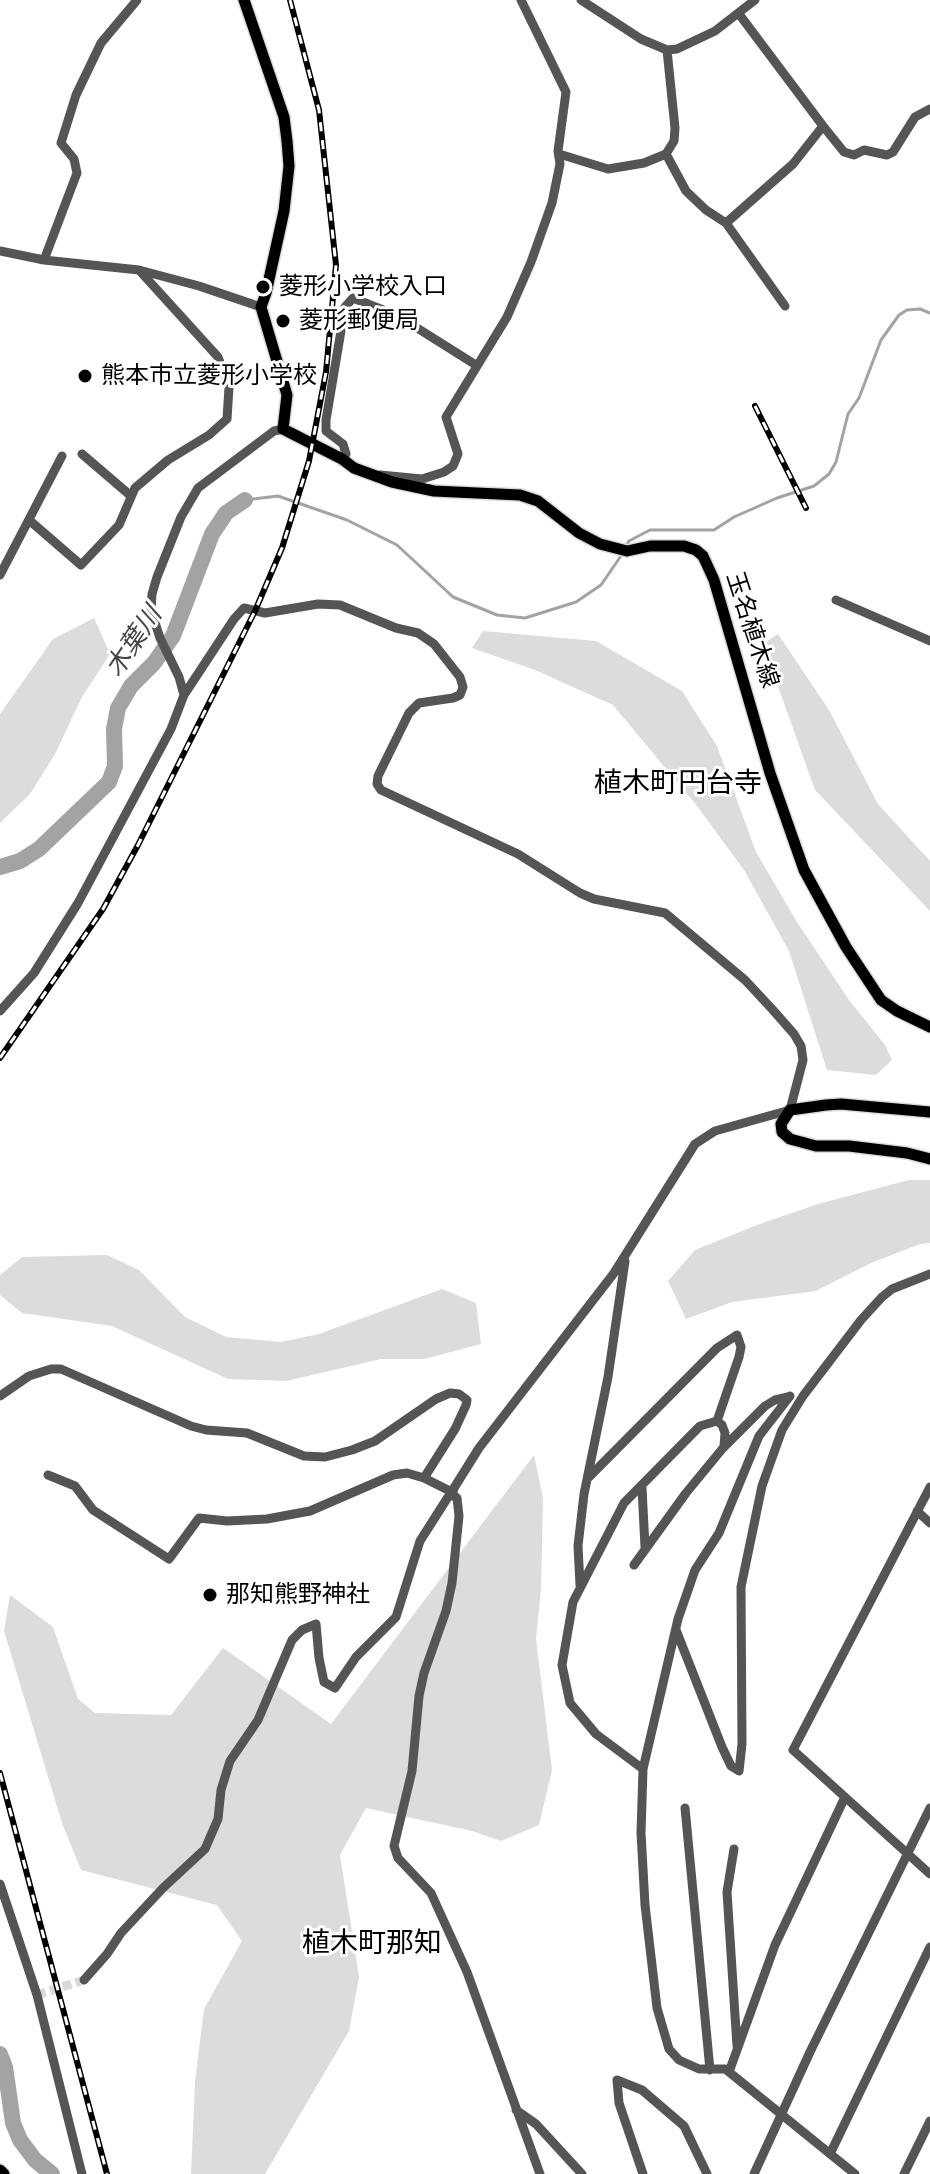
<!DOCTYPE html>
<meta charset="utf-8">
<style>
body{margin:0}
canvas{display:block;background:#fff}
</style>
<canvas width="930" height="2174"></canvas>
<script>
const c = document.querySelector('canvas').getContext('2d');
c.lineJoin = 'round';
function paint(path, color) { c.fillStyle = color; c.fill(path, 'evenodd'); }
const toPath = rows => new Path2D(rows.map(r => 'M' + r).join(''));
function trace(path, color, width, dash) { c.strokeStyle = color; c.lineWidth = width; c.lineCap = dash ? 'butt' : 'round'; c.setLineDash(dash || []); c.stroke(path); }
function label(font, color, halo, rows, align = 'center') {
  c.font = font + ' Montserrat,"Noto Sans JP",sans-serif'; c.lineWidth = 6; c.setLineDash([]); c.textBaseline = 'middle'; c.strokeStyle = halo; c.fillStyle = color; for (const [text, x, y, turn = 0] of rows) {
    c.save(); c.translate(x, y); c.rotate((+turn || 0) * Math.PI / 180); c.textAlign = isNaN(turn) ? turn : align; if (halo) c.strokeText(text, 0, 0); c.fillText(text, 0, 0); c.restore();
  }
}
const green = toPath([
 [94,618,110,654,82,697,55,754,30,794,0,823,0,714,53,639],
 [483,631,596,641,682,691,717,746,756,852,797,922,849,1000,885,1045,892,1060,876,1075,827,1070,789,951,744,870,697,806,613,705,535,670,472,648],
 [778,634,829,710,878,804,930,861,930,911,815,790,775,678,766,642],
 [909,1180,930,1180,930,1243,920,1244,871,1263,816,1291,732,1302,686,1319,668,1281,695,1250,757,1225,818,1204],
 [107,1255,139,1270,185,1317,226,1337,281,1342,319,1334,442,1289,476,1303,481,1344,424,1359,381,1359,286,1381,228,1379,112,1326,22,1313,0,1295,0,1275,22,1257],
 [534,1455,543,1498,541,1589,536,1639,552,1770,539,1825,501,1841,472,1831,366,1808,340,1855,359,1977,349,2031,265,2174,191,2174,195,2081,204,2009,242,1941,217,1905,81,1870,62,1823,4,1631,10,1595,53,1627,78,1699,95,1713,171,1715,223,1648,331,1724]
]);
const stream = toPath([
 [245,500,278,496,347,520,397,545,453,597,497,615,525,618,576,602,601,585,623,553],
 [626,546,629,541,650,530,714,530,734,517,777,498,814,486,829,474,836,462,848,414,859,398,881,340,899,315,907,310,920,309,930,313]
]);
const river = toPath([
 [0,867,20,861,39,849,109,782,115,766,114,729,118,708,131,686,154,663,173,636,212,534,226,513,245,500],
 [0,2054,5,2067,13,2123,20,2140,35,2160,52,2174]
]);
const minorTunnel = toPath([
 [37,1995,84,1980]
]);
const minor = toPath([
 [581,0,641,39,667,50,677,49,715,31,755,0],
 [823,126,844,152,854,155,864,150,887,155,893,152,915,117,930,109],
 [559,154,608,169,644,163,666,154,674,141,675,128,667,50],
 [666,154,686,191,706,210,726,223,793,164,823,126,739,14],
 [726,223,785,306],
 [0,251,44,260,139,270,199,286,261,307],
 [44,260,77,173,74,159,61,143,76,95,101,43,137,0],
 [82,454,131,496],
 [343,460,346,454,343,444,326,431,326,420,345,307,353,298,398,316,476,365],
 [380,475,422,479,444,472,453,466,458,454,446,417,507,317,531,262,552,203,560,164,558,151,566,92,521,0],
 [29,520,81,565,119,525,135,488,168,460,209,435,227,419,229,387,218,357,139,270],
 [0,575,62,456],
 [836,600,930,641],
 [184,695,179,677,160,638,151,610,152,594,157,577,181,517,198,488,274,431,283,429],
 [0,1011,34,973,78,903,171,729,184,695,234,619,244,608,265,613,318,604,340,605,396,628,418,633,434,644,460,677,463,687,460,695,453,698,419,703,409,713,378,776,377,784,381,790,518,854,580,893,594,899,665,913,745,980,772,1009,794,1034,801,1046,803,1060,790,1110,715,1131,695,1144,614,1273,479,1448,454,1488,452,1496,448,1497,420,1541,396,1617,356,1657,335,1688,324,1682,319,1658,316,1624,302,1630,292,1640,258,1720,230,1761,221,1790,218,1819,205,1849,163,1888,121,1933,107,1954,84,1980],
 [0,1396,29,1376,51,1369,61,1369,191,1426,206,1430,247,1433,304,1456,325,1457,352,1450,375,1441,436,1399,450,1393,459,1394,467,1400,466,1405,455,1429,424,1478],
 [790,1396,759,1436,719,1533,695,1570,678,1619,643,1769,641,1833,645,1905,657,2008,669,2049,679,2060,699,2069,725,2069,729,2072,855,2174],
 [717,1421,722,1425,725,1433,724,1446],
 [48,1475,75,1486,93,1510,169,1559,199,1518,227,1521,267,1519,310,1511,393,1475,407,1473,424,1478,448,1490,457,1498,459,1516,452,1583,446,1611,424,1673,419,1696,412,1771,394,1846,398,1858,431,1893,467,1972,540,2174],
 [589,1477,717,1348,737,1335,741,1347,739,1357,717,1421],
 [930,1487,793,1750,930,1874],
 [642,1488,645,1547],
 [917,1511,930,1523],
 [634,1565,686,1493,723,1448,765,1406,775,1400,788,1397],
 [580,1585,578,1546,584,1494,608,1377,625,1261],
 [676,1630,722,1747,731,1766,739,1771,742,1744,741,1587,762,1486,782,1430,803,1396,861,1320,882,1297,892,1289,930,1274],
 [643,1769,596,1734,570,1703,562,1665,573,1602,624,1503,700,1426,717,1421],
 [685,1808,710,2070],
 [734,1849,727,1892,737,2046],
 [0,1884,37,1995,82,2174],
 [729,2072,775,1945,845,1797],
 [516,2110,536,2124,582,2174],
 [830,2154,930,1947],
 [643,2174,619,2103,617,2080,642,2090,684,2126,707,2174],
 [754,2174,810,2052,930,1808],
 [904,2174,930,2121]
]);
const major = toPath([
 [244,0,284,117,287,141,289,166,284,211,266,293,261,307,287,395,283,429,342,459,354,468,392,482,434,491,520,495,538,501,579,533,600,544,627,551,650,546,684,546,696,550,703,556,714,580,770,773,804,870,846,947,881,1000,897,1011,930,1027],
 [930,1112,841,1104,826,1105,790,1110,781,1124,782,1132,790,1139,816,1146,849,1146,907,1153,930,1159],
 [0,2170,4,2174]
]);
const rail = toPath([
 [755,406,806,508],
 [0,1058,103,909,138,845,255,611,282,548,309,461,326,372,336,265,319,110,290,0],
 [0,1773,107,2174]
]);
const markers = [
 [263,287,8,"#000"],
 [283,321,8,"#000"],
 [85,376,8,"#000"],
 [210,1595,8,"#000"]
];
const poiNames = [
 ["菱形小学校入口",279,287],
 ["菱形郵便局",299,321],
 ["熊本市立菱形小学校",101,376],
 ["那知熊野神社",226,1595]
];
const streetNames = [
 ["玉名植木線",752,630,72]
];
const waterNames = [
 ["木葉川",134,642,-56]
];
const quarterNames = [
 ["植木町円台寺",678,784],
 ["植木町那知",372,1944]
];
paint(green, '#dcdcdc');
trace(stream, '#a3a3a3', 3);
trace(river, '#a3a3a3', 16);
trace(minorTunnel, '#d9d9d9', 9, [9, 4.5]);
trace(major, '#dbdbdb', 14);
trace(minor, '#555', 9);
trace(major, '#000', 11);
trace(rail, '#000', 6);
trace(rail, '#fff', 3, [9]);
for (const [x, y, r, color] of markers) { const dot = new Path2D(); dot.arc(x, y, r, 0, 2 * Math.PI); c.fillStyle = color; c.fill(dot); trace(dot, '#fff', 3); }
label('24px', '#000', '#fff', poiNames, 'left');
label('24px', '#000', '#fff', streetNames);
label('italic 26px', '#444', '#fff', waterNames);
label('28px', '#000', '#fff', quarterNames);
</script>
